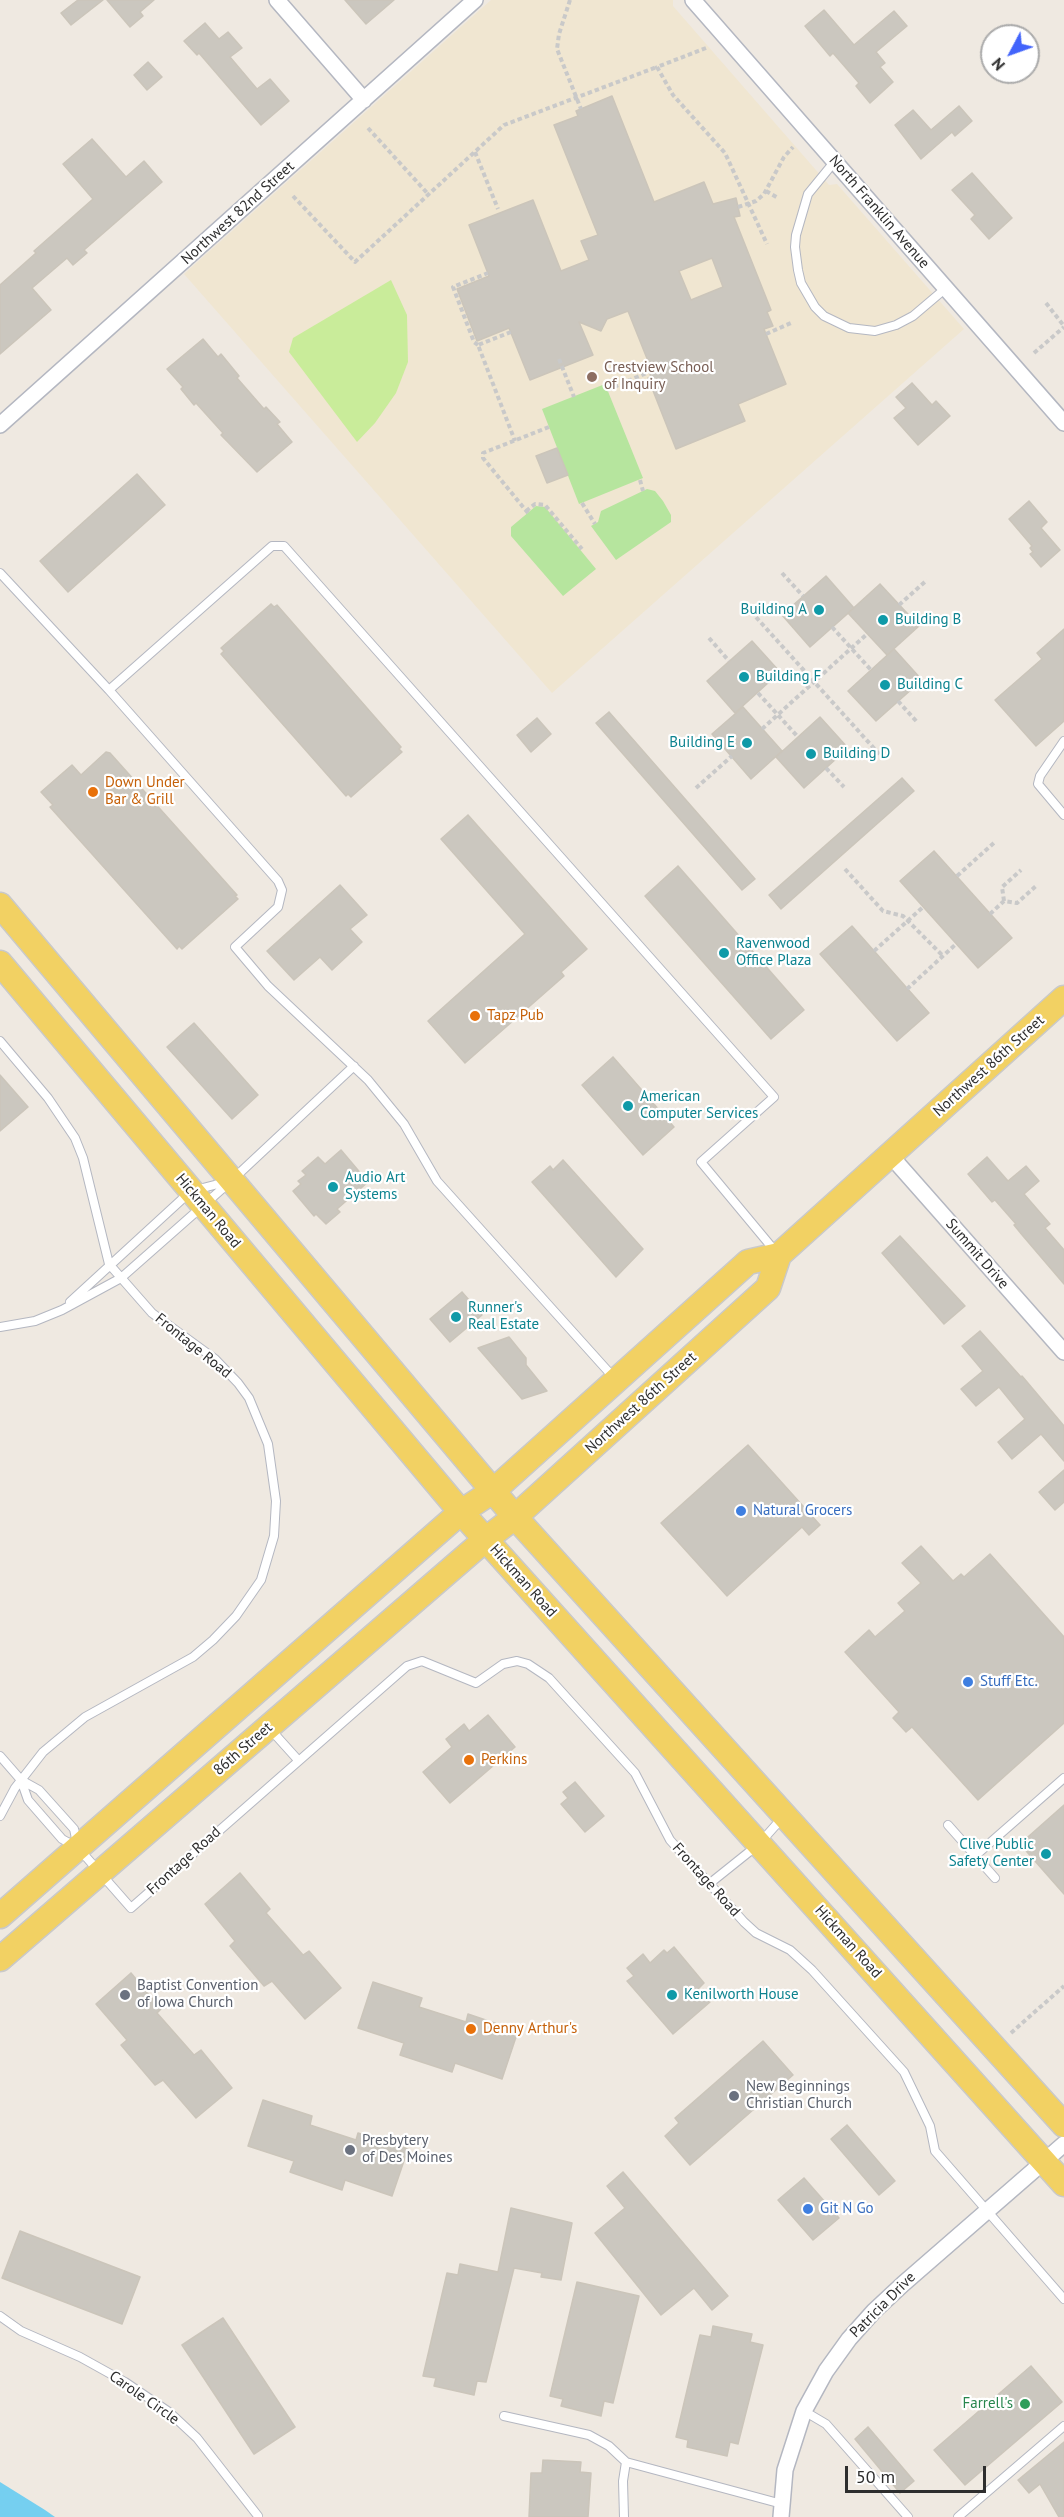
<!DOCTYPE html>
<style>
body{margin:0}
#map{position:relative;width:1064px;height:2517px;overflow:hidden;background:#efe9e1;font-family:"PT Sans",sans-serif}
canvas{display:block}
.north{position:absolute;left:980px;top:24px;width:60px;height:60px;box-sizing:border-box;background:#fff;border:2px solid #ababab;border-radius:50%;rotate:229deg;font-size:16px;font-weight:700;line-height:24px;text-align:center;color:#2e2e2e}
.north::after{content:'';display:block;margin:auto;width:21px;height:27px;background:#4264fb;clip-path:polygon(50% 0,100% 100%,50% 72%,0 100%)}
.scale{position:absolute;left:845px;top:2466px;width:141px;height:27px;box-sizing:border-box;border:3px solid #2e2e2e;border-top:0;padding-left:8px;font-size:18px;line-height:21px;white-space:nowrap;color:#2e2e2e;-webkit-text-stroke:4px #fff;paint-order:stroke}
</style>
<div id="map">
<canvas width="1064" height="2517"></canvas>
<div class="north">N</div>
<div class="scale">50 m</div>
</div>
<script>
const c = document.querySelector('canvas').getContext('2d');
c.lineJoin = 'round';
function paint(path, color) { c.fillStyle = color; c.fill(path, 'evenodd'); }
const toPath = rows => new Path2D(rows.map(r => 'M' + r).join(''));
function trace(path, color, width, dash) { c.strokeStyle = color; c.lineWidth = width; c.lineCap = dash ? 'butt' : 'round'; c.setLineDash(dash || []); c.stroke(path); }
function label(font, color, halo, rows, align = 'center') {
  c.font = font + ' "PT Sans",sans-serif'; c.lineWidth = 4.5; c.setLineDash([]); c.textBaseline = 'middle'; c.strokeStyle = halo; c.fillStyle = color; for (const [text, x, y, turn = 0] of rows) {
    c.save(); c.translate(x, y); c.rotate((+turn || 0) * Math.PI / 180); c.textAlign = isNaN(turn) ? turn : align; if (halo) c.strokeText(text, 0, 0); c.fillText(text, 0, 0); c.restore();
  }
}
const education = toPath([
 [491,0,673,0,673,6,829,185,837,184,964,329,552,693,184,274]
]);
const green = toPath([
 [605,384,643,478,579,504,542,409],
 [647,489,655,491,663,501,671,515,671,522,616,560,591,526,598,522,601,511],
 [536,506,545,507,596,569,563,596,511,536,511,527]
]);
const pitch = toPath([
 [391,280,407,315,408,362,396,393,375,423,357,442,289,352,293,338]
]);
const water = toPath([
 [0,2482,45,2510,55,2517,0,2517]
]);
const building = toPath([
 [78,0,103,0,71,25,61,13,78,0],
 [107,0,154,0,140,12,143,16,130,27,107,0],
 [345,0,394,0,366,24,345,0],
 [824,10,854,45,894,11,907,26,876,52,885,63,880,67,893,82,870,103,856,86,859,83,833,53,830,56,805,26,824,10],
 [205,23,219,39,228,32,242,48,230,57,257,89,270,79,289,101,261,125,199,53,197,55,184,41,205,23],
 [148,62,162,77,147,90,134,75,148,62],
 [612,96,654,202,704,182,713,204,736,198,740,216,734,217,771,310,767,312,773,326,764,329,786,384,738,404,745,421,676,449,648,378,651,377,648,368,650,366,628,311,607,319,601,331,579,322,593,355,530,380,509,328,477,341,457,289,489,276,469,225,533,200,561,271,589,260,581,241,598,235,554,125,578,116,576,111,612,96],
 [712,258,723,287,691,300,679,271,712,258],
 [959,106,972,121,955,136,952,132,921,159,895,125,913,110,931,130,959,106],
 [92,139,126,177,144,161,162,182,84,250,87,253,73,265,67,258,32,288,51,310,0,354,0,285,36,253,34,251,93,199,63,164,92,139],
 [972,173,1012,218,989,239,971,219,975,215,952,190,972,173],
 [203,339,218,357,221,354,239,376,237,378,264,409,266,407,280,422,277,424,292,442,257,472,221,435,223,433,196,403,194,405,181,389,183,387,167,369,203,339],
 [912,383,932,405,936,401,950,416,918,445,894,418,906,408,896,397,912,383],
 [557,448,568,475,547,483,536,456,557,448],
 [137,474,165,505,68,592,40,561,137,474],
 [1029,501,1047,522,1041,528,1060,550,1041,567,1030,554,1033,552,1030,548,1032,546,1009,519,1029,501],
 [826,576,854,608,810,647,782,615,826,576],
 [880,584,919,626,887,655,848,613,880,584],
 [271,604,274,607,277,605,401,747,399,749,402,752,351,797,348,794,346,796,221,654,224,651,221,648,271,604],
 [1064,629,1064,721,1036,746,995,700,1042,659,1037,653,1064,629],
 [752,641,780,672,735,713,707,681,752,641],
 [894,649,922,680,876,721,848,691,894,649],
 [743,707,782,751,751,779,712,734,743,707],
 [609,712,755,879,742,890,596,723,609,712],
 [820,717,848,748,804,788,776,757,820,717],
 [537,718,551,734,531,752,517,735,537,718],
 [106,752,110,753,237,895,235,896,238,899,182,949,179,946,177,949,50,807,53,805,41,792,72,765,81,775,106,752],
 [902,778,914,791,781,909,769,895,902,778],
 [468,815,587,949,561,972,564,976,465,1063,428,1021,525,934,441,839,468,815],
 [934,851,1012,938,978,968,900,881,934,851],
 [678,866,804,1010,771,1039,645,896,678,866],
 [340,885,367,915,350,929,362,942,332,970,320,957,294,980,267,951,340,885],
 [852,926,929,1013,897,1041,820,954,852,926],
 [194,1023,258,1095,232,1119,167,1047,194,1023],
 [613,1057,674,1127,643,1155,582,1085,613,1057],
 [0,1075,28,1107,0,1131,0,1075],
 [341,1150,368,1182,337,1209,340,1212,326,1224,316,1214,314,1216,293,1191,301,1184,298,1181,306,1175,302,1171,318,1157,325,1164,341,1150],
 [987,1157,1008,1181,1026,1166,1039,1181,1024,1194,1050,1224,1045,1228,1064,1250,1064,1284,1023,1236,1014,1225,1016,1224,995,1200,992,1202,968,1174,987,1157],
 [563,1160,643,1249,616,1277,532,1182,550,1166,553,1170,563,1160],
 [900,1236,965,1306,944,1324,882,1253,900,1236],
 [462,1292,482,1315,450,1342,430,1319,462,1292],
 [980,1331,1021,1377,1022,1376,1064,1426,1064,1461,1041,1434,1012,1459,998,1442,1025,1419,999,1387,976,1406,961,1389,983,1371,962,1346,980,1331],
 [509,1337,526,1358,526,1365,547,1391,522,1399,478,1348,509,1337],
 [748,1445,820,1525,809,1535,802,1527,727,1596,661,1523,748,1445],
 [1064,1470,1064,1502,1055,1510,1039,1492,1064,1470],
 [921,1546,953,1581,961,1574,964,1577,990,1554,1064,1637,1064,1723,978,1800,912,1727,906,1732,893,1718,899,1712,845,1652,869,1630,875,1637,905,1611,898,1603,921,1583,902,1563,921,1546],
 [488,1715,515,1747,450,1803,423,1772,452,1747,446,1739,464,1724,469,1731,488,1715],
 [575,1782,604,1816,585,1832,561,1804,568,1798,563,1792,575,1782],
 [1064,1805,1064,1894,1020,1844,1064,1805],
 [240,1873,270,1909,266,1913,303,1955,309,1951,341,1988,305,2019,272,1981,264,1986,230,1946,235,1941,205,1904,240,1873],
 [674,1947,704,1983,698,1989,710,2002,673,2034,627,1981,634,1976,627,1968,643,1954,650,1963,664,1950,667,1953,674,1947],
 [131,1973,161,2009,157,2013,194,2055,201,2050,232,2088,196,2118,163,2080,155,2085,121,2045,127,2040,96,2004,131,1973],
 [373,1982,422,1998,419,2007,466,2022,468,2014,518,2031,502,2079,455,2063,452,2072,400,2055,404,2043,358,2028,373,1982],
 [763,2041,793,2075,690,2165,665,2136,679,2123,675,2118,763,2041],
 [263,2100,312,2116,310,2125,356,2140,358,2133,408,2149,392,2196,345,2180,342,2190,290,2172,294,2161,248,2146,263,2100],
 [847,2125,895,2181,879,2195,831,2139,847,2125],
 [623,2172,728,2296,712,2310,694,2288,661,2315,595,2233,625,2208,607,2186,623,2172],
 [804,2178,839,2218,813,2240,778,2200,804,2178],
 [511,2208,572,2223,561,2280,541,2277,542,2273,514,2268,486,2382,477,2381,474,2395,434,2386,436,2378,423,2376,447,2273,458,2275,460,2264,498,2272,511,2208],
 [20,2231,140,2277,122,2324,2,2278,20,2231],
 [577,2282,639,2296,613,2403,604,2401,601,2416,561,2406,563,2399,550,2396,577,2282],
 [223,2318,295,2427,254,2454,182,2345,223,2318],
 [713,2326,752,2334,750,2342,763,2345,738,2444,730,2442,727,2456,687,2447,688,2440,676,2437,700,2335,711,2337,713,2326],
 [1031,2366,1062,2402,965,2485,934,2450,1031,2366],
 [868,2427,914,2481,900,2493,855,2439,868,2427],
 [1064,2442,1064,2517,1059,2517,1040,2484,1029,2493,1018,2480,1064,2442],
 [543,2460,581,2462,580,2472,591,2473,588,2517,529,2517,531,2473,542,2473,543,2460]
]);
const path = toPath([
 [570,0,559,34,557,49,581,109],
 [706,48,657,67,673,95,725,153,767,244],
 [368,128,429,195],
 [475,152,498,209],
 [766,191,778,198],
 [293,196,355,262,504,125,657,67],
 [738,207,756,201,764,194,784,157,793,147],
 [1046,303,1064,326],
 [511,332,478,345,515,441],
 [766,334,791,323],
 [478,345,474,342,453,287,488,273],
 [1034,353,1064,327],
 [559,359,574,397],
 [607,390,649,372],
 [640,480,643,491],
 [582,503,595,524],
 [526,511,535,504,545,505,582,549],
 [528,513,483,458,483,453,549,427],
 [782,573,803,596],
 [899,605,927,580],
 [746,606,880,755],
 [832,627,871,670],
 [709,638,729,661],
 [758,693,798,737],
 [898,701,917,722],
 [762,729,867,634],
 [826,768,844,787],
 [696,788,732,756],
 [845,869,883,911,903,916,943,956],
 [957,876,996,841],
 [1004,901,1002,887,1021,870],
 [990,914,1004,901,1017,903,1036,886],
 [874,951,923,907],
 [907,989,956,944],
 [1011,2033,1064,1986]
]);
const service = toPath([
 [835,161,808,194,796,235,795,247,798,270,801,283,815,307,824,316,849,328,875,331,896,325,913,316,946,288],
 [0,573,109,690,278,881,282,890,278,907,235,947,268,986,368,1080,404,1124,437,1181,615,1379],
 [109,690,272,546,284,546,774,1097,701,1162,775,1251],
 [1064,741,1040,776,1038,784,1064,815],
 [0,1041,48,1098,75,1138,83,1158,109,1264,152,1313,215,1359,238,1383,249,1398,268,1444,276,1501,274,1536,261,1580,236,1616,213,1640,193,1657,85,1717,43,1752,15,1788,0,1816],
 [70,1302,191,1191,226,1182],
 [0,1327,35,1321,62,1310,121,1278,231,1181,354,1066],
 [271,1730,298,1760],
 [0,1756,21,1780,39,1790,74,1829,78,1848,62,1839,28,1800,21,1780],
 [948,1825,995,1878],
 [80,1850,131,1908,407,1666,422,1661,476,1683,503,1664,517,1661,528,1664,549,1678,635,1773,670,1840,744,1922,756,1933,790,1950,812,1970,904,2072,930,2126,935,2151,1064,2299],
 [975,1856,1064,1778],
 [709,1884,759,1844,783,1817],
 [0,2316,21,2331,80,2357,125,2382,169,2412,197,2438,258,2516],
 [804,2411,826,2424,908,2517],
 [504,2416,589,2435,609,2446,626,2462,782,2504],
 [624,2517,623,2481,626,2462],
 [958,2517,1064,2426]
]);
const minor = toPath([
 [277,0,364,100],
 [693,0,1064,423],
 [0,425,475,0],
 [890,1155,1064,1352],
 [781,2517,785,2470,804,2411,826,2371,849,2339,874,2311,903,2284,1064,2144]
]);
const primary = toPath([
 [0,905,515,1517,1064,2125],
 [0,963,461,1512,1064,2184],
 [0,1916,461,1512,493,1491,748,1262,779,1255,1064,998],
 [0,1959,486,1539,515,1517,768,1288,779,1255]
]);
const markers = [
 [592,377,6,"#8d6e63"],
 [819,610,6,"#0f9aa8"],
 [883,620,6,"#0f9aa8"],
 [744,677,6,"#0f9aa8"],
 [885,685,6,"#0f9aa8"],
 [747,743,6,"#0f9aa8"],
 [811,754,6,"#0f9aa8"],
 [93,792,6,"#e8710a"],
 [724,953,6,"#0f9aa8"],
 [475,1016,6,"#e8710a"],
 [628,1106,6,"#0f9aa8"],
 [333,1187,6,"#0f9aa8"],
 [456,1317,6,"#0f9aa8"],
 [741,1511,6,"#3f7fe0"],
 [968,1682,6,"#3f7fe0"],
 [469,1760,6,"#e8710a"],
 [1046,1854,6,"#0f9aa8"],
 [125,1995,6,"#6b7280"],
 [672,1995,6,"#0f9aa8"],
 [471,2029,6,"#e8710a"],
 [734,2096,6,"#6b7280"],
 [350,2150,6,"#6b7280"],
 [808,2209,6,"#3f7fe0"],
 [1025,2404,6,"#2e9e5b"]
];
const streetNames = [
 ["North Franklin Avenue",879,212,49],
 ["Northwest 82nd Street",238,213,-42],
 ["Northwest 86th Street",989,1066,-42],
 ["Hickman Road",208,1211,50],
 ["Summit Drive",977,1254,49],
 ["Frontage Road",193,1346,39],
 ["Northwest 86th Street",641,1403,-42],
 ["Hickman Road",523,1581,48],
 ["86th Street",243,1749,-41],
 ["Frontage Road",184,1861,-42],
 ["Frontage Road",706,1880,48],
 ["Hickman Road",848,1942,48],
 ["Patricia Drive",883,2305,-45],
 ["Carole Circle",144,2398,35]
];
const educationNames = [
 ["Crestview School",604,368],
 ["of Inquiry",604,385]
];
const cultureNames = [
 ["Building A",807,610,"right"],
 ["Building B",895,620],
 ["Building F",756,677],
 ["Building C",897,685],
 ["Building E",735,743,"right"],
 ["Building D",823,754],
 ["Ravenwood",736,944],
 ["Office Plaza",736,961],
 ["American",640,1097],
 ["Computer Services",640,1114],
 ["Audio Art",345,1178],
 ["Systems",345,1195],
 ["Runner's",468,1308],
 ["Real Estate",468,1325],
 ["Clive Public",1034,1845,"right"],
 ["Safety Center",1034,1862,"right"],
 ["Kenilworth House",684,1995]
];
const foodNames = [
 ["Down Under",105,783],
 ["Bar & Grill",105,800],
 ["Tapz Pub",487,1016],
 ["Perkins",481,1760],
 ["Denny Arthur's",483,2029]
];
const shopNames = [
 ["Natural Grocers",753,1511],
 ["Stuff Etc.",980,1682],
 ["Git N Go",820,2209]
];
const worshipNames = [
 ["Baptist Convention",137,1986],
 ["of Iowa Church",137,2003],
 ["New Beginnings",746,2087],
 ["Christian Church",746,2104],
 ["Presbytery",362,2141],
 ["of Des Moines",362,2158]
];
const leisureNames = [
 ["Farrell's",1013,2404]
];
paint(education, '#f0e6d1');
paint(green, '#b6e59e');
paint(pitch, '#c9ec9a');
paint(water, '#75cff0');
paint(building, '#cbc7bf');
trace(building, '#cbc5ba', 1.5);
trace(service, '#b4b7c1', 10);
trace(minor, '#b4b7c1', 18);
trace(primary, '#c9c9c9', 27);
trace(path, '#c9c9c9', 4, [4.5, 3]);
trace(service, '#fff', 8);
trace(minor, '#fff', 15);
trace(primary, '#f2d163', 24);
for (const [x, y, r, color] of markers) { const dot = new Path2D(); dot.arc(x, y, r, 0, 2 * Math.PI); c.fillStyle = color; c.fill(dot); trace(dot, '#fff', 2); }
label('15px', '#2e2e2e', '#fff', streetNames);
label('15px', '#785e54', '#fff', educationNames, 'left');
label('15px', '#0d838f', '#fff', cultureNames, 'left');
label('15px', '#c56008', '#fff', foodNames, 'left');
label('15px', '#366cbe', '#fff', shopNames, 'left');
label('15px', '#5b616d', '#fff', worshipNames, 'left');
label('15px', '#27864d', '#fff', leisureNames, 'right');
</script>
